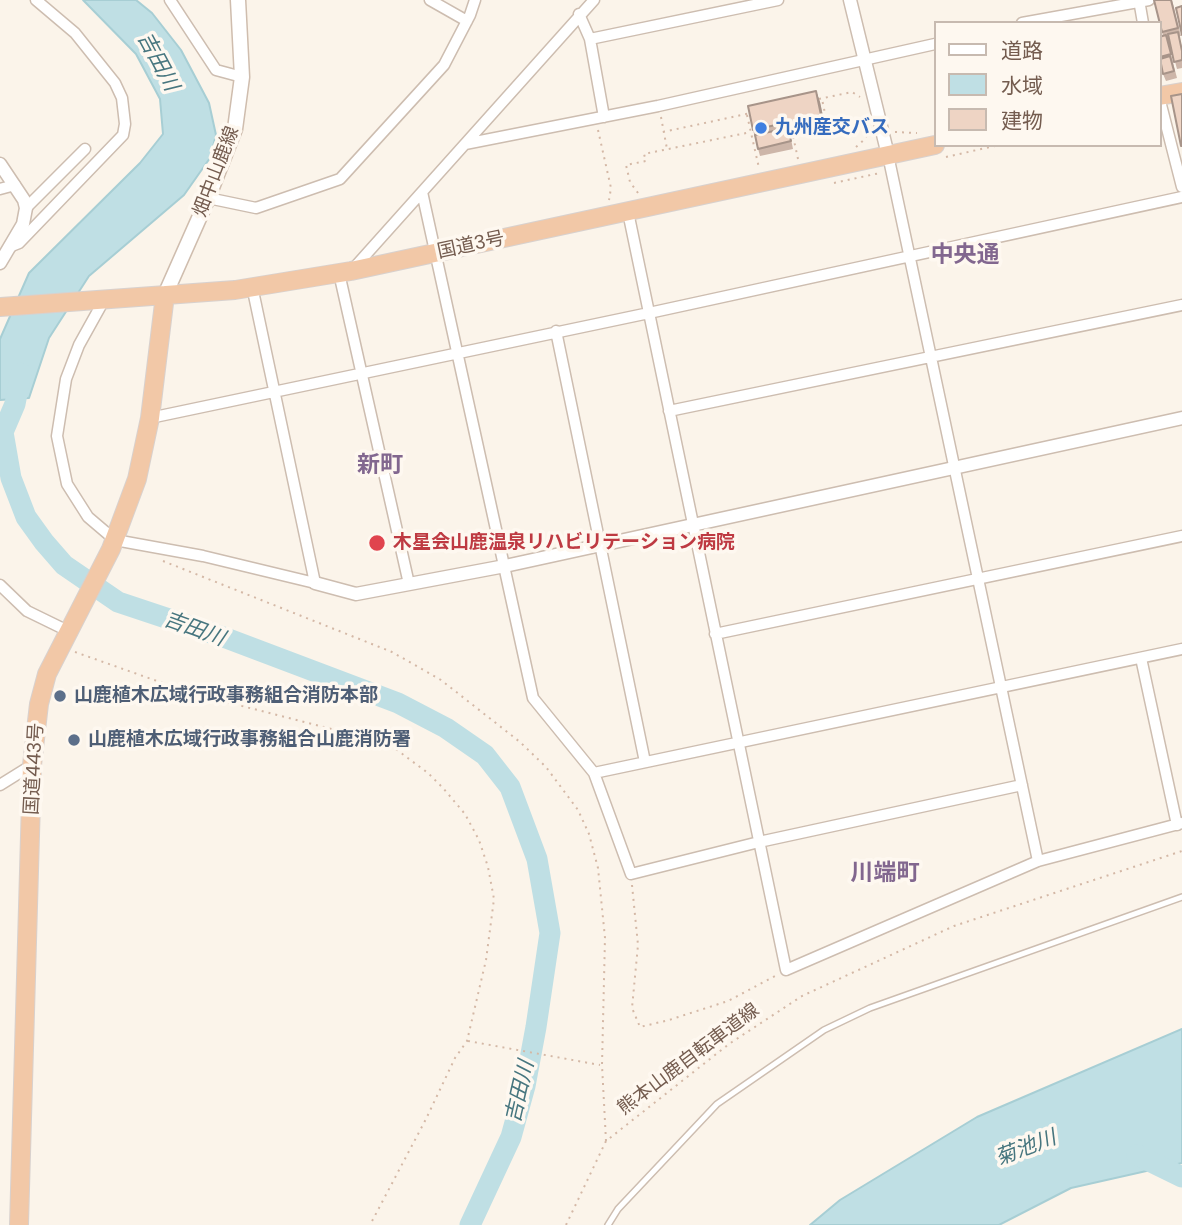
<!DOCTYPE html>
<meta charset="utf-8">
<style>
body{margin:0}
#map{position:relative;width:1182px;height:1225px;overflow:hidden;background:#fbf4ea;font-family:Poppins,"Noto Sans JP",sans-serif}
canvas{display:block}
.legend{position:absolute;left:934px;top:21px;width:228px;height:126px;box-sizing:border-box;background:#fef8f0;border:2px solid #c7bab0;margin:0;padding:9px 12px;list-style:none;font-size:21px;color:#745c4f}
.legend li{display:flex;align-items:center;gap:14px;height:35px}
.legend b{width:35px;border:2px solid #c7bab0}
</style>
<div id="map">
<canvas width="1182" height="1225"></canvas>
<ul class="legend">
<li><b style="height:9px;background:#fff"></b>道路</li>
<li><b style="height:19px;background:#bfdfe4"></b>水域</li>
<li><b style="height:19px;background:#eed4c4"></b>建物</li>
</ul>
</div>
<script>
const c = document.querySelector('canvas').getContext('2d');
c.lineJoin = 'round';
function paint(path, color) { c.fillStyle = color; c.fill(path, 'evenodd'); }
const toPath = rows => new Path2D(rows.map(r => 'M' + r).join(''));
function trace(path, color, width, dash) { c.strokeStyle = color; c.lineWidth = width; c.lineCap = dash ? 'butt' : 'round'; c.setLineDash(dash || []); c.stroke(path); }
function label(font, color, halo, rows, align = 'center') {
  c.font = font + ' Poppins,"Noto Sans JP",sans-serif'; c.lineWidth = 7; c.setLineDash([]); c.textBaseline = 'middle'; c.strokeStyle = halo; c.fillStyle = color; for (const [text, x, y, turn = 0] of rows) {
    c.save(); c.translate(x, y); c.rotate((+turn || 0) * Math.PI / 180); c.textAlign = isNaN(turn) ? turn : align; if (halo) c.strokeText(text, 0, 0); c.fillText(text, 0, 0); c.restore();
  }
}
const water = toPath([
 [83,0,136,0,152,13,181,50,209,103,216,135,210,158,184,195,89,276,49,338,29,398,0,400,0,339,29,273,140,163,163,134,160,99,136,54,83,0],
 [1182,1029,1182,1163,1071,1188,999,1225,810,1225,840,1200,977,1117,1182,1029]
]);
const river = toPath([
 [21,373,15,404,3,432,11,478,26,517,44,542,64,565,118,602,226,638,398,703,446,728,485,755,510,787,537,859,550,933,536,1027,525,1086,511,1137,470,1225],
 [1137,1155,1182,1177]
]);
const path = toPath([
 [819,99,852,92,860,97],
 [747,115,759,168],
 [661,117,667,149],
 [598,130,611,188,609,200],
 [663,132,751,113],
 [895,132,917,133],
 [856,147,865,139,869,129],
 [946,157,999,145],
 [798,159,793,136,828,128,822,99],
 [834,183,880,173],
 [638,193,630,182,626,165,646,161,644,154,751,132],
 [163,561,392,652,441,680,520,742,546,767,578,810,589,834,598,868,605,938,602,1065,606,1141],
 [75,652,191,693,371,739,397,750,428,773,443,788,465,814,479,840,488,867,494,899,486,960,467,1041,455,1058,426,1119,370,1225],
 [632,885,638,945,632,1008,640,1027,669,1020,728,1001,777,975],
 [468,1041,600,1065],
 [566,1225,606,1141,729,1044,802,996,954,926,1182,851]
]);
const service = toPath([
 [608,1225,618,1209,717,1104,824,1030,870,1008,1182,897]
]);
const minor = toPath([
 [170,0,216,70,242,77],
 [430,0,467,21],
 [1139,0,1143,23],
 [579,14,590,39,604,117],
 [1022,23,1149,0],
 [590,39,778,0],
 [1159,97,1182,187],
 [465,144,658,106,935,44],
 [888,155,1038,861],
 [0,189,15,185],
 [422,192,533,698,594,773,631,874,759,842,1022,785],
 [208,198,256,208,340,179,444,65,470,15,475,0],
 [26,208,85,149],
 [628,212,786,970,1038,861,1182,823],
 [9,247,19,243,123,135,125,124,122,98,115,83,75,33,36,0],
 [353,269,594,0],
 [339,273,409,584],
 [104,300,79,345,66,379,57,436,67,484,88,517,115,540,203,556,315,583,252,286],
 [556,331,645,762],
 [669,411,1182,305],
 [150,418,649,313,1182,197],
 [0,585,27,611,68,631],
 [715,634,1182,536],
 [1141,658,1177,825],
 [594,773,1182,649],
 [0,785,32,765]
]);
const tertiary = toPath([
 [850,0,888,155],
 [0,164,24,200,26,208,23,224,0,263],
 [315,583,356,594,505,566,1182,418]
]);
const secondary = toPath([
 [165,295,208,198,235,129,242,77,238,0]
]);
const trunk = toPath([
 [1159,96,1182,92],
 [0,307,235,290,351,271,935,145],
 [19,1225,32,765,39,704,47,674,111,549,137,479,150,418,165,295]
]);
const wall = toPath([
 [1154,0,1172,0,1181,36,1179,36,1182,47,1182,68,1177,69,1169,39,1167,39,1177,78,1166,81,1163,74,1159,53,1163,36],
 [816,91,820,102,825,126,790,134,793,149,760,156,753,130]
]);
const shadedWall = toPath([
 [816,91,820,102,825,126,821,115]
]);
const building = toPath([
 [1154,0,1171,0,1178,28,1162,32,1154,0],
 [1182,6,1182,35,1176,8,1182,6],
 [1178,32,1182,51,1182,60,1174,62,1168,34,1178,32],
 [1166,35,1171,54,1160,57,1159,37,1166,35],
 [1170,56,1174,71,1163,74,1160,59,1170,56],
 [816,91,821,115,753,130,748,106,816,91],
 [1182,94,1182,146,1181,146,1171,96,1182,94],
 [788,128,791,141,758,149,755,135,788,128]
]);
const markers = [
 [761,128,7,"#3f7fe0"],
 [377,543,9,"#e0444e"],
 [60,696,7,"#5c6f8a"],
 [74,740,7,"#5c6f8a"]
];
const shopNames = [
 ["九州産交バス",775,128]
];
const streetNames = [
 ["畑中山鹿線",217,172,-69],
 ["国道3号",471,246,-12],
 ["国道443号",35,769,-87],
 ["熊本山鹿自転車道線",689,1060,-37]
];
const healthNames = [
 ["木星会山鹿温泉リハビリテーション病院",393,543]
];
const serviceNames = [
 ["山鹿植木広域行政事務組合消防本部",74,696],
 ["山鹿植木広域行政事務組合山鹿消防署",88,740]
];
const waterNames = [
 ["吉田川",157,62,62],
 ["吉田川",194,630,20],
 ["吉田川",521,1092,-77],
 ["菊池川",1026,1149,-21]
];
const quarterNames = [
 ["中央通",965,256],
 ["新町",380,466],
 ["川端町",885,874]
];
paint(water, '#bfdfe4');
trace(water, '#a7ced4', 2);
trace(river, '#bfdfe4', 21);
trace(service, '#cdbdb0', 8);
trace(minor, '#cdbdb0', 13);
trace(tertiary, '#cdbdb0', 15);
trace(secondary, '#cfbdae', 17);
trace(trunk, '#d8d1ce', 20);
trace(path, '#d4b8a6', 2, [2, 5]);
trace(service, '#fff', 5);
trace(minor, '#fff', 10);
trace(tertiary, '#fff', 12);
trace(secondary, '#fff', 14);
trace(trunk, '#f2c8a7', 18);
paint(wall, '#cdb6a9');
paint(shadedWall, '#a79489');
paint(building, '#eed4c4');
trace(building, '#a79489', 2);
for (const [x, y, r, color] of markers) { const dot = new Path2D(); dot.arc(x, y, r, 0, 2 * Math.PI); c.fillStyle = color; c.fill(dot); trace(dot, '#fef8f0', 2.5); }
label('bold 19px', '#366cbe', '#fef8f0', shopNames, 'left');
label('19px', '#745c4f', '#fef8f0', streetNames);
label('bold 19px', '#be3a42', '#fef8f0', healthNames, 'left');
label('bold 19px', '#4e5e75', '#fef8f0', serviceNames, 'left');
label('italic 21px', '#47767f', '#fef8f0', waterNames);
label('bold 23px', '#82678f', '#fef8f0', quarterNames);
</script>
